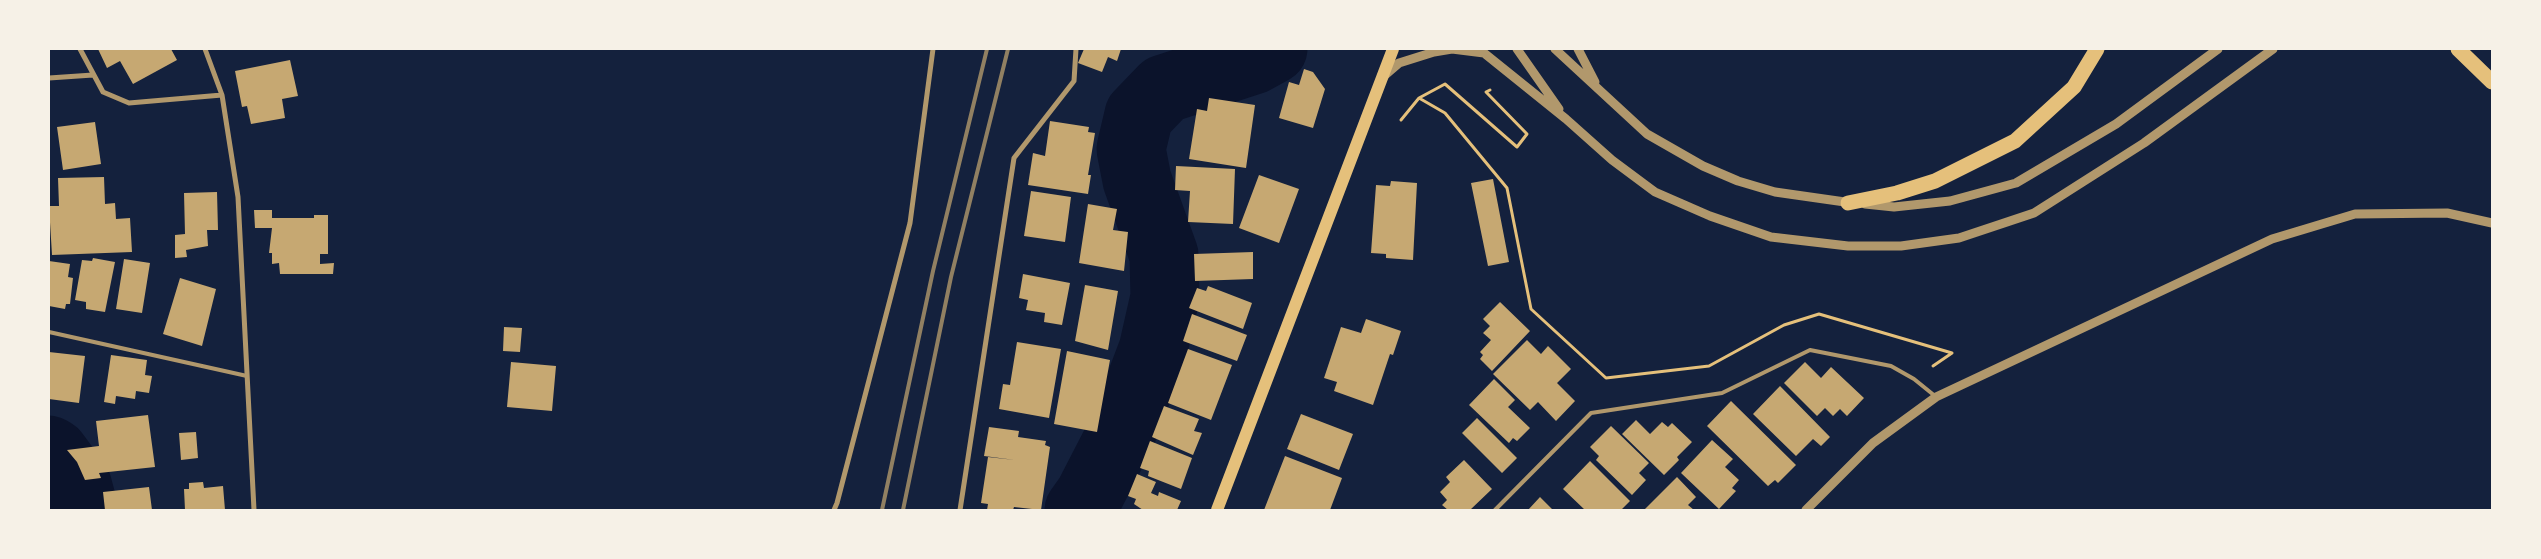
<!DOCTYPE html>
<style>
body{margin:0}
#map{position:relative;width:2541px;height:559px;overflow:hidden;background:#14213d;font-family:"Fira Sans",sans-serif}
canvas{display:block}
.frame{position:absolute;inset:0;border:50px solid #f6f1e7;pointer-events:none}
</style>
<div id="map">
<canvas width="2541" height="559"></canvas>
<div class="frame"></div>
</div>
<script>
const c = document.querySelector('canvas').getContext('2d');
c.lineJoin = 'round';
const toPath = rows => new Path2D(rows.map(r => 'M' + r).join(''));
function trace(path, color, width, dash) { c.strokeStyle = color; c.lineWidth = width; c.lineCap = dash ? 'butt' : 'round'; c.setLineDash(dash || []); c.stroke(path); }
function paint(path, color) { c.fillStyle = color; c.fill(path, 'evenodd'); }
const river = toPath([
 [49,450,54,453,77,484,84,510],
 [1079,510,1089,496,1122,432,1153,350,1165,297,1164,255,1137,180,1131,149,1139,115,1164,89,1253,60,1273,49]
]);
const building = toPath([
 [98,49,171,49,177,60,133,84,120,61,107,68],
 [1084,49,1121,49,1117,61,1108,57,1102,72,1078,63],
 [290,60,298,96,282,99,285,118,251,124,247,106,242,107,235,71],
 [1304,69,1313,72,1325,89,1313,128,1279,118,1289,82,1299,85],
 [1209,98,1255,105,1246,168,1189,159,1197,109,1207,111],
 [1050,121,1089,127,1088,132,1095,133,1088,175,1091,175,1088,194,1028,185,1033,153,1045,156],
 [95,122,101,164,63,170,57,127],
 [1176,166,1235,169,1233,224,1188,222,1190,191,1175,190],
 [1259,175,1299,189,1279,243,1239,228],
 [104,177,105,204,115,203,116,219,130,218,132,252,52,255,49,206,59,206,58,178],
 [1493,179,1509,262,1488,266,1471,183],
 [1391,181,1417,183,1413,260,1386,258,1386,254,1371,253,1376,185,1390,186],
 [1031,191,1071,197,1065,242,1024,236],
 [217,192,218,230,207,230,208,246,186,250,187,257,175,258,175,235,185,234,184,193],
 [1088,204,1117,209,1113,230,1128,232,1124,271,1079,263],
 [254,210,272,210,272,218,314,218,314,215,328,215,328,254,320,254,320,264,334,263,333,274,280,274,279,263,272,264,272,253,269,253,272,228,255,228],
 [1253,252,1253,279,1195,281,1194,254],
 [93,258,115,262,105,312,86,309,86,302,75,300,82,260,92,261],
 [124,259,150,263,142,313,116,309],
 [49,261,70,264,68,277,73,278,70,304,66,304,65,309,49,306],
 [1023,274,1070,283,1062,325,1044,322,1045,313,1026,310,1028,300,1019,298],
 [180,278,216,289,202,346,163,334],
 [1085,285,1118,291,1108,350,1075,341],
 [1208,286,1252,303,1243,329,1189,308,1197,288,1206,291],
 [1500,302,1530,331,1492,371,1480,359,1483,355,1480,352,1491,340,1483,333,1490,326,1483,319],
 [1192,314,1247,335,1237,361,1183,341],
 [1366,319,1401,331,1393,355,1390,354,1373,405,1334,391,1337,382,1324,378,1341,327,1361,333],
 [504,327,522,328,520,352,503,351],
 [1527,340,1541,354,1548,346,1571,369,1557,383,1575,401,1556,421,1538,402,1530,410,1493,374],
 [1017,342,1061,349,1049,418,999,409,1003,384,1010,385],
 [1188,349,1232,365,1211,420,1168,403],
 [1067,351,1110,360,1097,432,1054,424],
 [49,352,85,356,79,403,49,399],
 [111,355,147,360,145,375,152,376,149,393,136,391,135,399,116,396,115,404,104,402],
 [511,362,556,366,552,411,507,407],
 [1805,362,1821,378,1831,367,1864,398,1847,416,1840,409,1833,416,1825,408,1817,416,1784,383],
 [1494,379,1515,400,1508,407,1530,428,1517,441,1513,438,1509,443,1469,405],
 [1780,386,1830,437,1821,446,1813,439,1796,456,1753,414],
 [1731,401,1796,465,1778,483,1775,480,1768,486,1707,426],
 [1164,406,1199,419,1194,431,1202,433,1193,455,1152,437],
 [1301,414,1353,434,1339,470,1287,449],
 [148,415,155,467,99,473,101,478,85,480,77,462,67,450,99,446,96,421],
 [1477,418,1517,458,1502,473,1462,433],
 [1636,420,1650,434,1662,422,1668,427,1672,423,1692,442,1677,457,1679,460,1664,475,1622,434],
 [1611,426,1649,463,1639,473,1646,480,1632,495,1596,460,1599,456,1590,447],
 [989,427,1019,431,1018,437,1046,441,1045,445,1050,447,1041,510,1014,507,1013,510,987,510,988,504,981,503,988,457,1015,460,984,456],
 [196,432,198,458,181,460,179,433],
 [1712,440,1733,459,1725,467,1739,480,1732,488,1736,491,1719,509,1681,473],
 [1150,441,1192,458,1181,489,1148,476,1149,471,1140,468],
 [1285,456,1342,478,1330,510,1264,510],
 [1464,460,1492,489,1470,510,1448,510,1442,505,1447,500,1440,492,1450,482,1446,477],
 [1590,461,1630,501,1621,510,1585,510,1563,489],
 [1137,474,1156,482,1151,493,1158,496,1159,492,1181,501,1177,510,1143,510,1134,504,1136,499,1128,496],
 [1677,477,1696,497,1688,505,1694,510,1644,510],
 [203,482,204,488,223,486,225,510,185,510,184,489,189,489,189,483],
 [149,487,152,510,105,510,103,492],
 [1540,497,1553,510,1528,510]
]);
const path = toPath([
 [1419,98,1445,84,1517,147,1527,134,1486,92,1490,90],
 [1401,120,1419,98,1445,113,1507,188,1531,309,1606,378,1709,366,1784,325,1819,314,1952,353,1933,366]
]);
const service = toPath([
 [49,332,247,376],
 [1495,510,1591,413,1722,393,1810,350,1891,366,1914,379,1935,396]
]);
const minor = toPath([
 [80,49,103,92,129,103,222,95],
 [205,49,222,95,238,197,254,510],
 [49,78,93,75],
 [834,510,837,503,910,223,933,49],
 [960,510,1014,158,1074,81,1076,49]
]);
const tertiary = toPath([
 [1517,49,1559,109],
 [1555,49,1647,134,1703,166,1738,181,1775,192,1852,203],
 [1578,49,1595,82],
 [1385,75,1399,63,1434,52,1452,49,1484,53,1566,119,1612,160,1655,192,1710,216,1771,237,1848,246,1901,246,1959,238,2034,213,2144,143,2273,49],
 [1865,204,1894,207,1950,201,2016,183,2116,124,2218,49],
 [1806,510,1873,443,1936,397,2272,239,2355,214,2447,213,2492,223]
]);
const primary = toPath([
 [1217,510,1393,49]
]);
const motorway = toPath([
 [2458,49,2492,82],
 [1848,203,1897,193,1935,181,2015,141,2074,87,2097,49]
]);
const rail = toPath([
 [882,510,933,271,987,49],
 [903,510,951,277,1008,49]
]);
trace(river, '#0b132b', 69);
paint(building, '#c6a872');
trace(path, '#e5c07b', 3);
trace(service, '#b1986c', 4);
trace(minor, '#b1986c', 5);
trace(tertiary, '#b1986c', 9);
trace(primary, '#e5c07b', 12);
trace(motorway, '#e5c07b', 15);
trace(rail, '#918062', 4);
</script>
